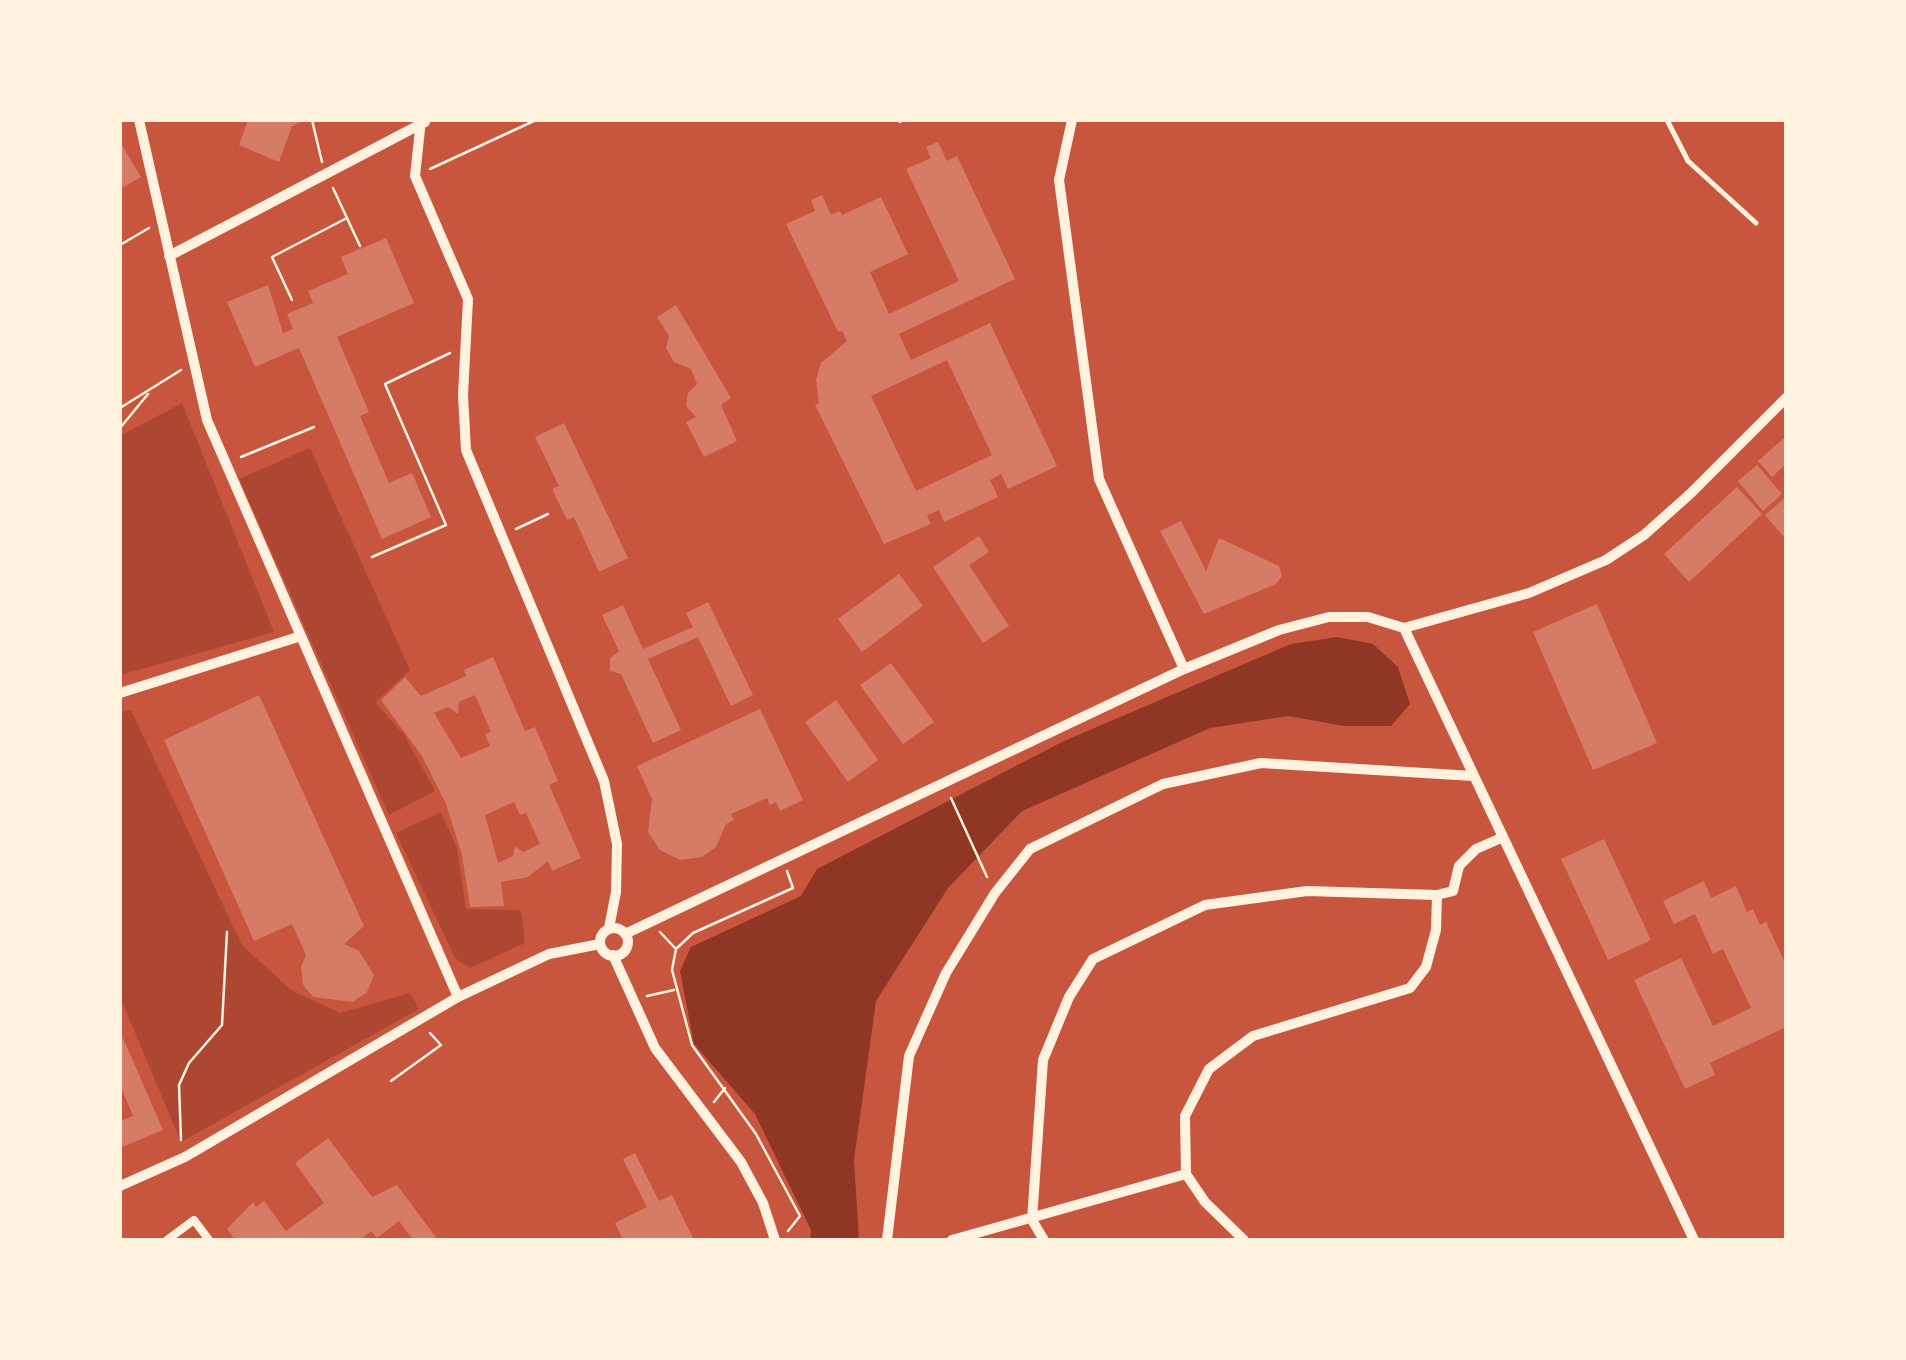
<!DOCTYPE html>
<style>
body{margin:0}
#map{position:relative;width:1906px;height:1360px;overflow:hidden;background:#c8553d;font-family:Cabin,sans-serif}
canvas{display:block}
.frame{position:absolute;inset:0;border:122px solid #fff3e0;pointer-events:none}
</style>
<div id="map">
<canvas width="1906" height="1360"></canvas>
<div class="frame"></div>
</div>
<script>
const c = document.querySelector('canvas').getContext('2d');
c.lineJoin = 'round';
function paint(path, color) { c.fillStyle = color; c.fill(path, 'evenodd'); }
const toPath = rows => new Path2D(rows.map(r => 'M' + r).join(''));
function trace(path, color, width, dash) { c.strokeStyle = color; c.lineWidth = width; c.lineCap = dash ? 'butt' : 'round'; c.setLineDash(dash || []); c.stroke(path); }
const green = toPath([
 [182,403,274,632,120,675,120,436],
 [310,448,410,670,375,702,405,736,435,791,389,815,239,479],
 [131,710,242,945,291,990,340,1013,410,993,419,1009,181,1142,120,997,120,712],
 [441,812,457,848,466,909,519,910,522,915,525,943,470,968,455,958,396,833]
]);
const water = toPath([
 [1337,637,1373,644,1398,667,1410,704,1391,726,1344,726,1288,716,1210,728,1022,811,948,888,876,1001,854,1160,859,1240,810,1240,811,1230,755,1114,694,1044,680,971,691,947,801,896,817,869,1064,741,1291,644]
]);
const building = toPath([
 [248,120,305,120,292,126,279,162,239,145],
 [120,142,141,177,120,189],
 [938,142,947,161,957,156,1015,279,899,334,911,360,990,323,1057,466,1008,489,1001,474,990,480,998,497,944,522,939,510,927,515,931,524,884,544,815,405,819,403,816,380,821,363,847,341,842,331,838,332,786,224,815,211,811,200,822,195,831,215,840,211,842,215,881,197,908,254,870,272,889,314,959,281,906,169,931,158,926,147],
 [947,360,992,455,916,491,871,396],
 [386,238,414,303,337,337,369,412,360,416,389,483,412,473,431,517,382,539,299,348,255,367,227,302,268,285,283,333,293,329,287,314,313,303,308,291,348,274,341,257],
 [676,305,731,398,721,405,737,441,704,457,686,422,696,417,686,406,688,393,697,384,691,369,674,362,666,348,669,336,657,317],
 [564,423,628,558,599,572,574,517,567,520,552,489,559,486,535,437],
 [1786,436,1786,464,1772,477,1758,461],
 [1757,465,1782,494,1763,511,1738,481],
 [1737,487,1762,514,1689,582,1664,554],
 [1786,497,1786,534,1783,536,1765,515],
 [1181,521,1206,571,1219,538,1279,566,1282,576,1276,584,1204,614,1160,531],
 [979,536,989,552,969,565,1009,626,983,643,933,567],
 [899,574,923,606,862,652,838,619],
 [708,602,753,695,731,706,698,637,648,659,681,730,653,743,621,674,610,671,610,658,619,651,602,615,623,605,643,649,693,627,686,613],
 [1597,604,1657,743,1593,770,1533,632],
 [493,657,525,731,535,727,558,781,549,785,581,858,552,871,548,861,528,877,501,882,504,906,470,907,462,855,446,804,422,756,381,700,405,677,421,696,466,676,464,670],
 [475,695,491,732,485,734,490,746,461,758,434,713,448,707,458,714,459,702],
 [514,802,520,815,526,813,540,844,523,852,515,846,513,856,498,863,485,815],
 [891,663,934,722,903,744,860,685],
 [259,695,364,926,344,944,359,951,374,975,367,992,353,1002,313,997,303,985,301,967,306,955,292,924,254,941,164,740],
 [836,700,878,760,848,782,805,722],
 [760,709,803,800,780,811,776,802,770,805,767,798,731,814,734,820,726,824,716,847,702,857,680,860,660,850,648,832,652,799,637,766],
 [1604,839,1651,940,1608,960,1561,859],
 [1704,881,1711,898,1736,886,1747,912,1753,909,1760,925,1766,922,1786,965,1786,1027,1710,1063,1715,1075,1685,1089,1634,980,1681,958,1713,1026,1751,1008,1723,949,1713,954,1695,914,1674,924,1663,901],
 [120,1031,163,1130,120,1148,120,1121,133,1116,120,1085],
 [328,1138,372,1197,397,1185,438,1240,413,1240,399,1221,377,1238,371,1231,360,1240,235,1240,227,1229,253,1202,256,1207,264,1201,286,1231,324,1203,295,1163],
 [635,1153,659,1201,672,1195,694,1240,623,1240,615,1223,647,1207,623,1159]
]);
const path = toPath([
 [312,120,322,162],
 [900,120,900,122],
 [430,169,536,120],
 [333,188,360,246],
 [120,245,149,228],
 [292,300,272,257,345,219],
 [120,408,181,370],
 [120,428,148,394],
 [241,457,314,427],
 [516,529,548,514],
 [372,557,446,525,385,384,450,353],
 [951,798,987,877],
 [787,871,793,888,693,933,676,949,672,970,692,1045,756,1134,800,1216,788,1231],
 [660,932,675,948],
 [647,996,674,990],
 [391,1081,441,1045,430,1033],
 [714,1102,725,1088],
 [181,1140,179,1085,189,1063,222,1025,227,932]
]);
const service = toPath([
 [1667,120,1688,161,1756,223]
]);
const pedestrian = toPath([
 [167,1240,194,1220,209,1240]
]);
const minor = toPath([
 [139,120,207,420,458,997],
 [421,120,415,176,468,299,463,395,466,450,604,781,617,844,616,892,609,928],
 [1072,120,1059,180,1099,479,1184,669],
 [169,256,425,122],
 [1404,628,1694,1240],
 [120,693,298,637],
 '600 942a14 14 0 1 1 28 0a14 14 0 1 1-28 0Z',
 [625,934,1184,669,1279,630,1329,617,1368,617,1404,628,1529,593,1606,560,1644,535,1690,494,1786,398],
 [613,955,655,1048,741,1162,763,1203,775,1240],
 [120,1186,185,1157,458,997,549,954,600,944],
 [887,1240,909,1056,946,973,995,893,1030,849,1163,784,1261,763,1473,776],
 [952,1240,1186,1174],
 [1044,1240,1032,1220,1043,1060,1069,997,1093,959,1205,905,1307,891,1437,895,1453,891,1459,866,1476,849,1501,838],
 [1244,1240,1205,1202,1186,1174,1185,1116,1209,1069,1253,1036,1410,988,1426,967,1436,930,1437,895]
]);
paint(green, '#ae4732');
paint(water, '#8f3625');
paint(building, '#d67c66');
trace(path, '#fff3e0', 2.5);
trace(service, '#fff3e0', 5);
trace(pedestrian, '#fff3e0', 8);
trace(minor, '#fff3e0', 10);
</script>
